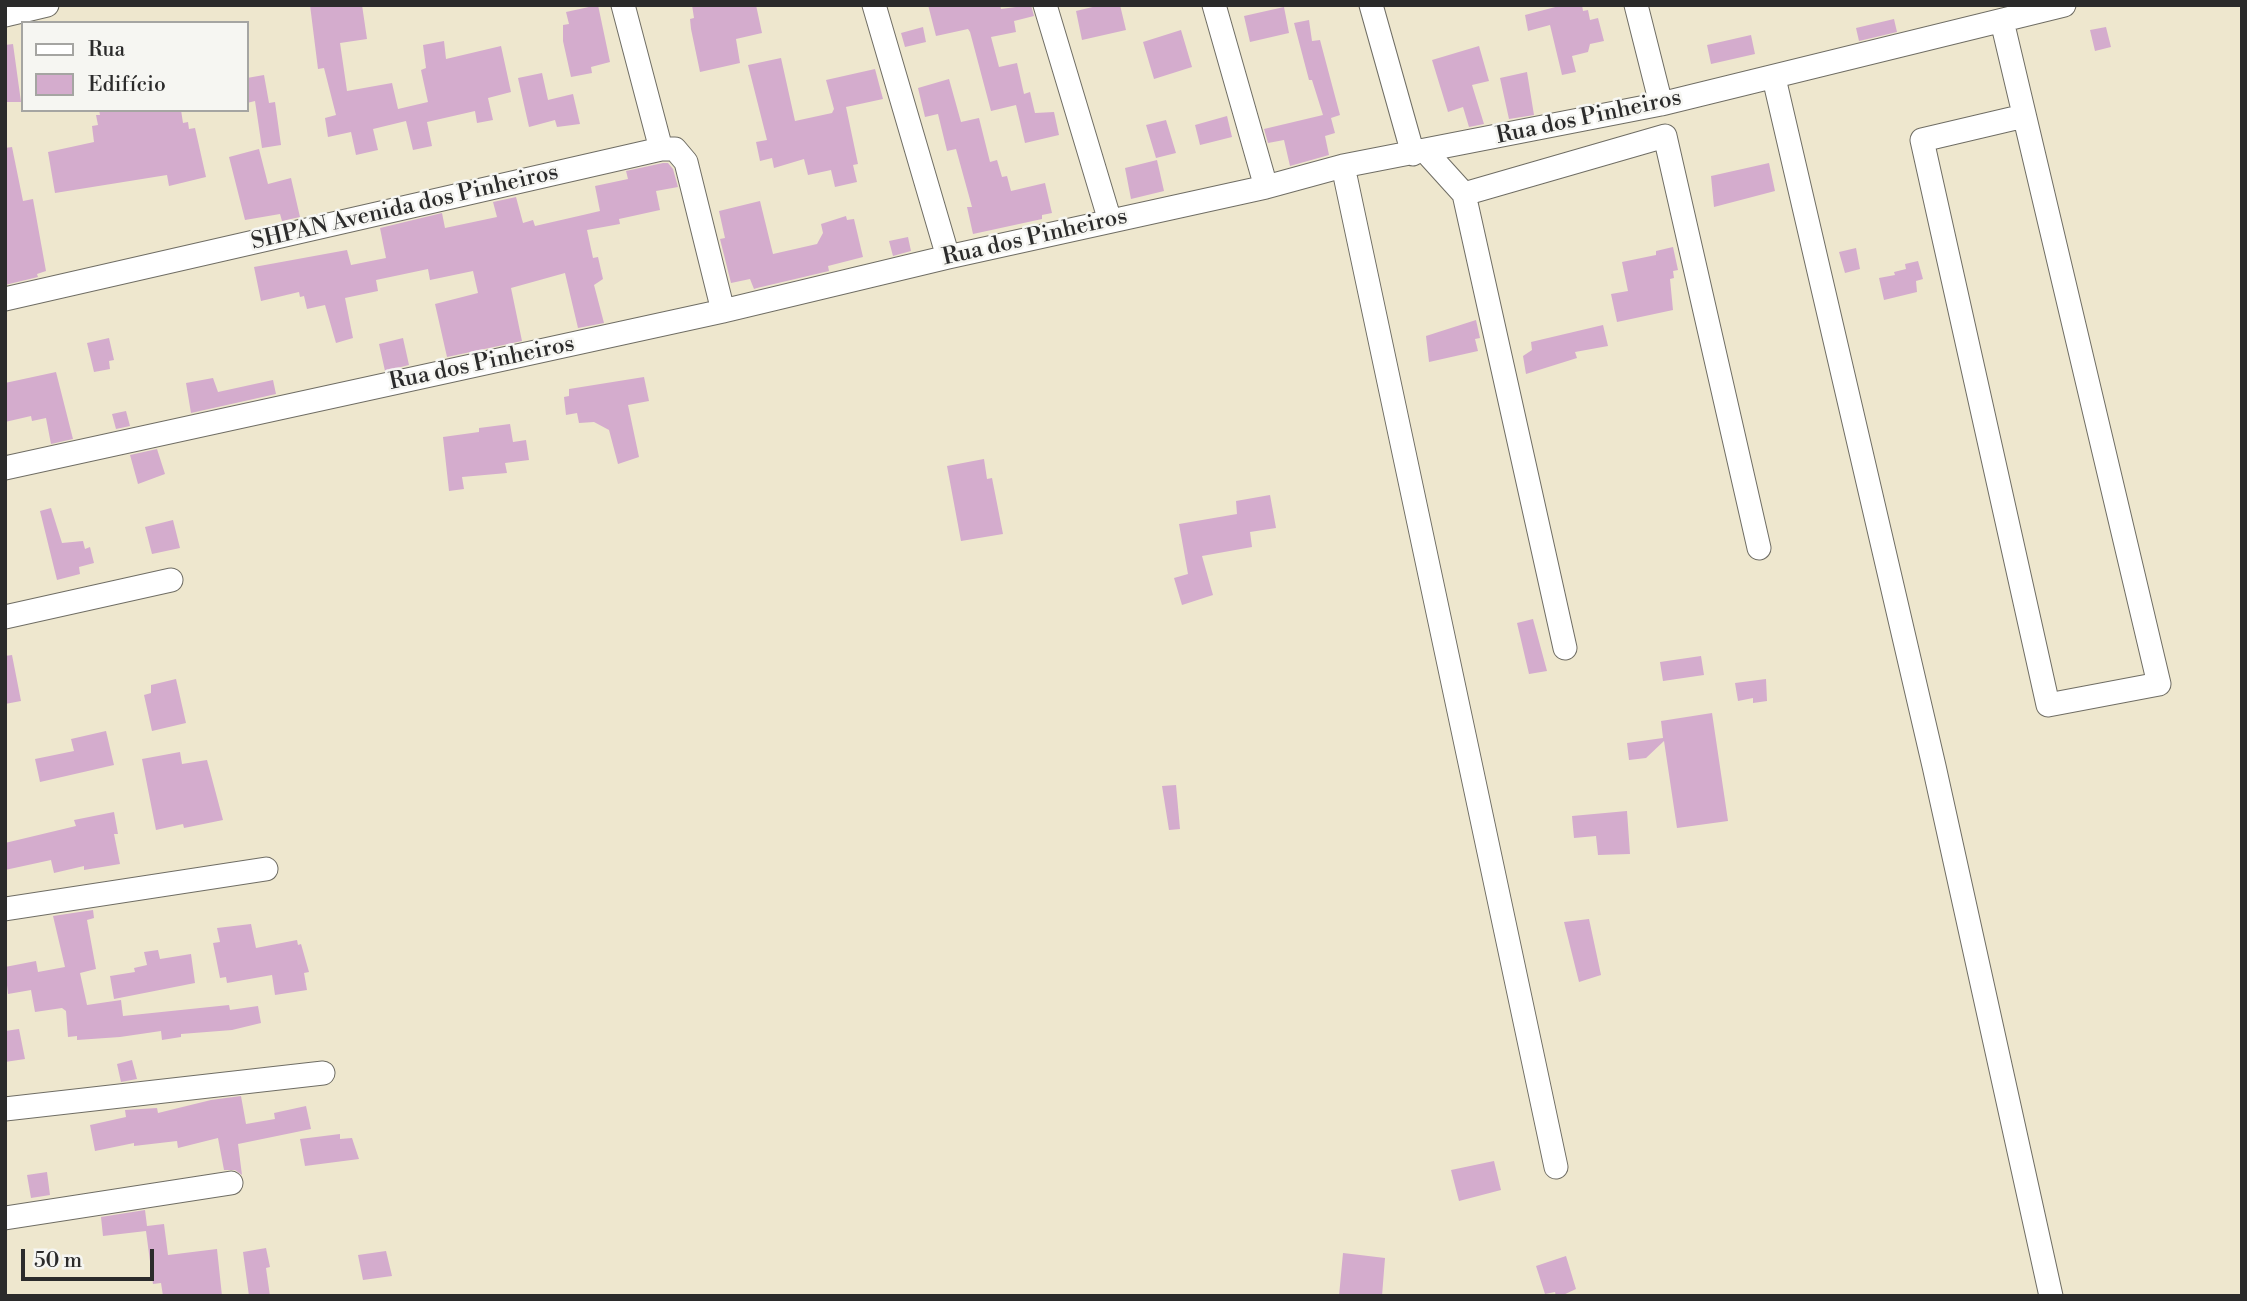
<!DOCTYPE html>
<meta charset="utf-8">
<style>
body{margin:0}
#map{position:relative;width:2247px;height:1301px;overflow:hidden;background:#eee7ce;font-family:"Libre Bodoni",serif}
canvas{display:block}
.frame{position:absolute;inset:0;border:7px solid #2b2b2b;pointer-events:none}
.legend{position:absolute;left:21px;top:21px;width:228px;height:91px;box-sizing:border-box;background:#f6f6f2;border:2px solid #a5a5a2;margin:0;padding:9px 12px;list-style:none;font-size:21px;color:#2b2b2b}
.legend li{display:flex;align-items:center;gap:14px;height:35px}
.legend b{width:35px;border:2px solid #a5a5a2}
.scale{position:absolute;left:21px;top:1249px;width:133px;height:32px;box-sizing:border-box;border:4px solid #2b2b2b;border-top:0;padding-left:9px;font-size:21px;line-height:24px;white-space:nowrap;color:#2b2b2b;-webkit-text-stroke:5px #f6f6f2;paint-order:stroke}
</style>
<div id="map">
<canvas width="2247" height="1301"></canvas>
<div class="frame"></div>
<ul class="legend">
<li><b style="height:9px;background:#fff"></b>Rua</li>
<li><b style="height:19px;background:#d4accd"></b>Edifício</li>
</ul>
<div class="scale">50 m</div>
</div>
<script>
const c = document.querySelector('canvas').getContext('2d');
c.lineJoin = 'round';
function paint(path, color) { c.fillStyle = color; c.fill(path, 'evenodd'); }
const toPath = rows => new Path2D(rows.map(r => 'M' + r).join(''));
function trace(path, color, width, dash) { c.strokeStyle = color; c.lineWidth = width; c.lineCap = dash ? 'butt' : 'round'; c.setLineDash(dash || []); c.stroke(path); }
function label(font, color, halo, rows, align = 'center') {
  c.font = font + ' "Libre Bodoni",serif'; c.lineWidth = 5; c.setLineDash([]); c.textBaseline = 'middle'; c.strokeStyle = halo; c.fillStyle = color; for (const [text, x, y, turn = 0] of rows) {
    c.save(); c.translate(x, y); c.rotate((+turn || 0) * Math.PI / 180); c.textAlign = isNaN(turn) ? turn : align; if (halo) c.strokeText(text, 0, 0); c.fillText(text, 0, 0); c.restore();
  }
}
const building = toPath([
 [310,5,362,5,367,39,340,43,347,91,392,83,398,109,428,102,421,70,426,68,423,45,444,41,446,59,501,46,511,92,488,98,493,120,477,123,475,111,427,122,432,146,413,150,406,121,373,129,378,150,356,155,351,132,328,137,325,118,336,115,324,68,318,69],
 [598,5,610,62,591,67,592,73,571,77,563,41,563,25,569,24,566,12],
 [692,5,756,5,762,33,736,39,740,63,700,72,691,29,690,19,694,18],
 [928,5,1000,5,1001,9,1031,5,1034,16,1014,21,1016,32,991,37,999,67,1017,63,1024,94,1030,92,1035,113,1054,112,1059,135,1025,143,1016,105,991,111,970,32,968,29,936,36],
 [1101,5,1120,5,1126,30,1082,40,1076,11],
 [1563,5,1582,5,1583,11,1588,10,1590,20,1598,18,1604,41,1590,44,1588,52,1572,56,1576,72,1562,75,1550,25,1528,31,1525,15],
 [1284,7,1289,33,1250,42,1244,16],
 [1894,19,1897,32,1859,41,1856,28],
 [1309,20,1312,41,1320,40,1340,115,1331,118,1335,133,1325,136,1329,155,1290,166,1284,140,1268,143,1264,129,1323,115,1312,80,1309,80,1294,23],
 [923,27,926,42,905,47,901,33],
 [2106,27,2111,47,2095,51,2090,30],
 [1181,30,1192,67,1154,79,1143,42],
 [1751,35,1755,54,1711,64,1707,45],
 [13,44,21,102,5,102,5,45],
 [1479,46,1489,81,1472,85,1484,124,1469,127,1463,107,1448,112,1432,60],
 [781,58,795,121,832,113,834,109,826,80,875,69,883,99,846,107,858,164,853,165,857,182,835,187,831,170,808,175,804,159,774,168,772,158,760,161,756,142,767,140,748,65],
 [1527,72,1534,115,1509,119,1500,78],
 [542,73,548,100,573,94,580,124,557,127,555,120,529,127,518,78],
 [264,75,269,103,275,102,281,145,262,148,255,101,247,103,247,78],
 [949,79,961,122,979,118,990,162,997,160,1002,177,1007,176,1011,191,1045,183,1052,213,1042,215,1042,219,973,234,967,207,972,207,956,149,947,151,938,114,925,117,918,88],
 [99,110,181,110,183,123,188,122,189,129,195,128,206,177,169,186,167,175,55,193,48,152,94,142,92,126,98,125,96,115,100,115],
 [1227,116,1232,137,1200,145,1195,125],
 [1166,120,1176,153,1156,158,1146,125],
 [12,147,23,201,33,199,46,271,37,274,38,277,5,285,5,148],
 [259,149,268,184,291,178,300,217,282,221,280,214,245,220,229,157],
 [1157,160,1164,191,1131,199,1125,168],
 [663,163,668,163,673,169,678,187,656,191,660,210,619,219,620,224,587,230,593,258,598,257,603,279,594,285,604,323,578,328,565,273,511,288,522,341,447,357,435,304,478,293,473,271,430,280,428,269,376,280,378,291,345,298,353,338,336,343,325,305,307,309,304,296,300,297,299,292,261,301,254,267,347,250,351,265,386,258,380,228,442,213,445,228,497,217,493,202,516,197,523,223,533,220,535,226,583,215,600,211,595,186,628,179,626,171],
 [1769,163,1775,191,1714,207,1711,176],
 [760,201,773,254,817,244,823,233,821,224,846,216,847,220,854,219,863,257,828,266,829,271,757,288,754,289,750,279,731,283,720,239,725,238,719,211],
 [908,237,911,251,893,256,889,241],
 [1673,247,1678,270,1673,271,1674,278,1670,279,1673,310,1617,322,1611,294,1628,291,1622,262,1656,255,1656,251],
 [1856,248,1860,269,1845,273,1839,252],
 [1918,261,1923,279,1916,281,1917,292,1884,300,1879,278,1895,275,1894,272,1906,269,1905,264],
 [1476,320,1480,338,1475,339,1478,351,1429,362,1426,336],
 [1603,325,1608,346,1575,352,1577,358,1526,374,1523,356,1532,350,1531,342],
 [109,338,114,360,109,361,110,369,94,372,87,343],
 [403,338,409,365,385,371,379,344],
 [56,372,73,439,51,444,46,418,32,421,31,416,5,422,5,383],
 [644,377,649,401,628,405,639,457,618,464,609,430,594,422,579,423,577,413,566,415,564,397,569,396,569,389],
 [213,378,218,392,273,380,276,394,191,413,186,383],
 [126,411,130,426,116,429,112,414],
 [510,424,513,442,526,440,529,460,505,463,507,473,462,477,464,489,449,491,443,437,479,432,479,428],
 [157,449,165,474,138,484,130,455],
 [984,459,987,479,992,478,1003,534,961,541,947,466],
 [1270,495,1276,528,1250,532,1252,547,1202,556,1213,595,1182,605,1174,578,1188,574,1179,524,1237,514,1236,501],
 [51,508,62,543,83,541,85,549,90,547,94,563,79,567,80,574,57,580,40,511],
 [173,520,180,548,152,554,145,527],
 [1533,619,1547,671,1529,674,1517,623],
 [12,655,21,701,5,704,5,656],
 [1701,656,1704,675,1663,681,1660,662],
 [176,679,186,723,152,731,144,695,151,693,151,685],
 [1766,679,1767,701,1753,703,1753,698,1738,701,1735,683],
 [1712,713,1728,821,1677,828,1664,741,1646,758,1629,760,1627,743,1663,738,1661,721],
 [106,731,114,765,40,782,35,759,74,751,71,739],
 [180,752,182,764,207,760,223,820,184,828,183,824,156,830,142,759],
 [1176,785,1180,829,1169,830,1162,786],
 [1627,811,1630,854,1598,855,1596,836,1574,838,1572,816],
 [114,812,118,834,114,834,120,864,84,870,84,866,54,873,51,860,5,870,5,843,76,826,74,820],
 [93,910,94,918,87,920,96,969,80,973,87,1005,121,1000,123,1016,229,1005,230,1010,258,1006,261,1023,232,1030,181,1034,181,1037,162,1040,161,1031,120,1037,77,1040,77,1036,68,1037,66,1011,62,1008,35,1012,31,990,8,994,5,967,36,961,38,972,65,967,53,916],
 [1589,919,1601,975,1579,982,1564,922],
 [251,924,256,948,297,940,298,945,301,944,309,972,304,973,307,990,275,995,272,975,227,983,226,977,220,978,213,943,220,942,217,928],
 [158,950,160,959,191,954,195,983,114,999,110,976,135,972,134,968,147,965,144,952],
 [19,1029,25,1059,5,1062,5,1031],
 [132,1060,137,1079,121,1082,117,1064],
 [241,1096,246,1124,275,1119,274,1113,306,1106,311,1129,238,1144,242,1175,235,1170,224,1170,218,1138,178,1148,177,1141,134,1146,134,1143,95,1151,90,1125,126,1117,125,1110,157,1108,158,1113,211,1100],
 [340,1134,340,1139,352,1138,359,1159,305,1166,300,1139],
 [1494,1161,1501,1190,1459,1201,1451,1170],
 [47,1172,50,1195,31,1198,27,1175],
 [145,1210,147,1226,164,1224,168,1255,217,1249,222,1296,163,1296,161,1283,153,1284,146,1231,103,1236,101,1217],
 [266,1248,270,1267,266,1268,270,1296,249,1296,243,1252],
 [386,1251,392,1276,363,1280,358,1255],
 [1343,1253,1385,1258,1382,1296,1339,1296],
 [1566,1256,1576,1289,1561,1296,1556,1296,1555,1292,1545,1294,1536,1266]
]);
const minor = toPath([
 [874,5,948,257],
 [1045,5,1110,221],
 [1214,5,1266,187],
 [1371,5,1413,154],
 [1636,5,1661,104],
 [5,15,47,5],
 [2002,21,2159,684,2048,705,1922,140,2024,116],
 [1774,78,1934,766,2051,1296],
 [661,149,675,149,686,162,723,311],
 [1426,152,1464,194],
 [1343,166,1556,1167],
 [5,299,661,149,623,5],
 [5,468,723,311,948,257,1266,187,1343,166,1661,104,2064,5],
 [5,617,171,580],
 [1565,648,1464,194,1665,136,1759,548],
 [5,909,266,869],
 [5,1109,323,1073],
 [5,1218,231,1183]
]);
const streetNames = [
 ["Rua dos Pinheiros",1589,118,-12],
 ["SHPAN Avenida dos Pinheiros",405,208,-13],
 ["Rua dos Pinheiros",1035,238,-13],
 ["Rua dos Pinheiros",482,364,-12]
];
paint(building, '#d4accd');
trace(minor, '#6f6d64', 25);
trace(minor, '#fff', 23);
label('23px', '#2b2b2b', '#f6f6f2', streetNames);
</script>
